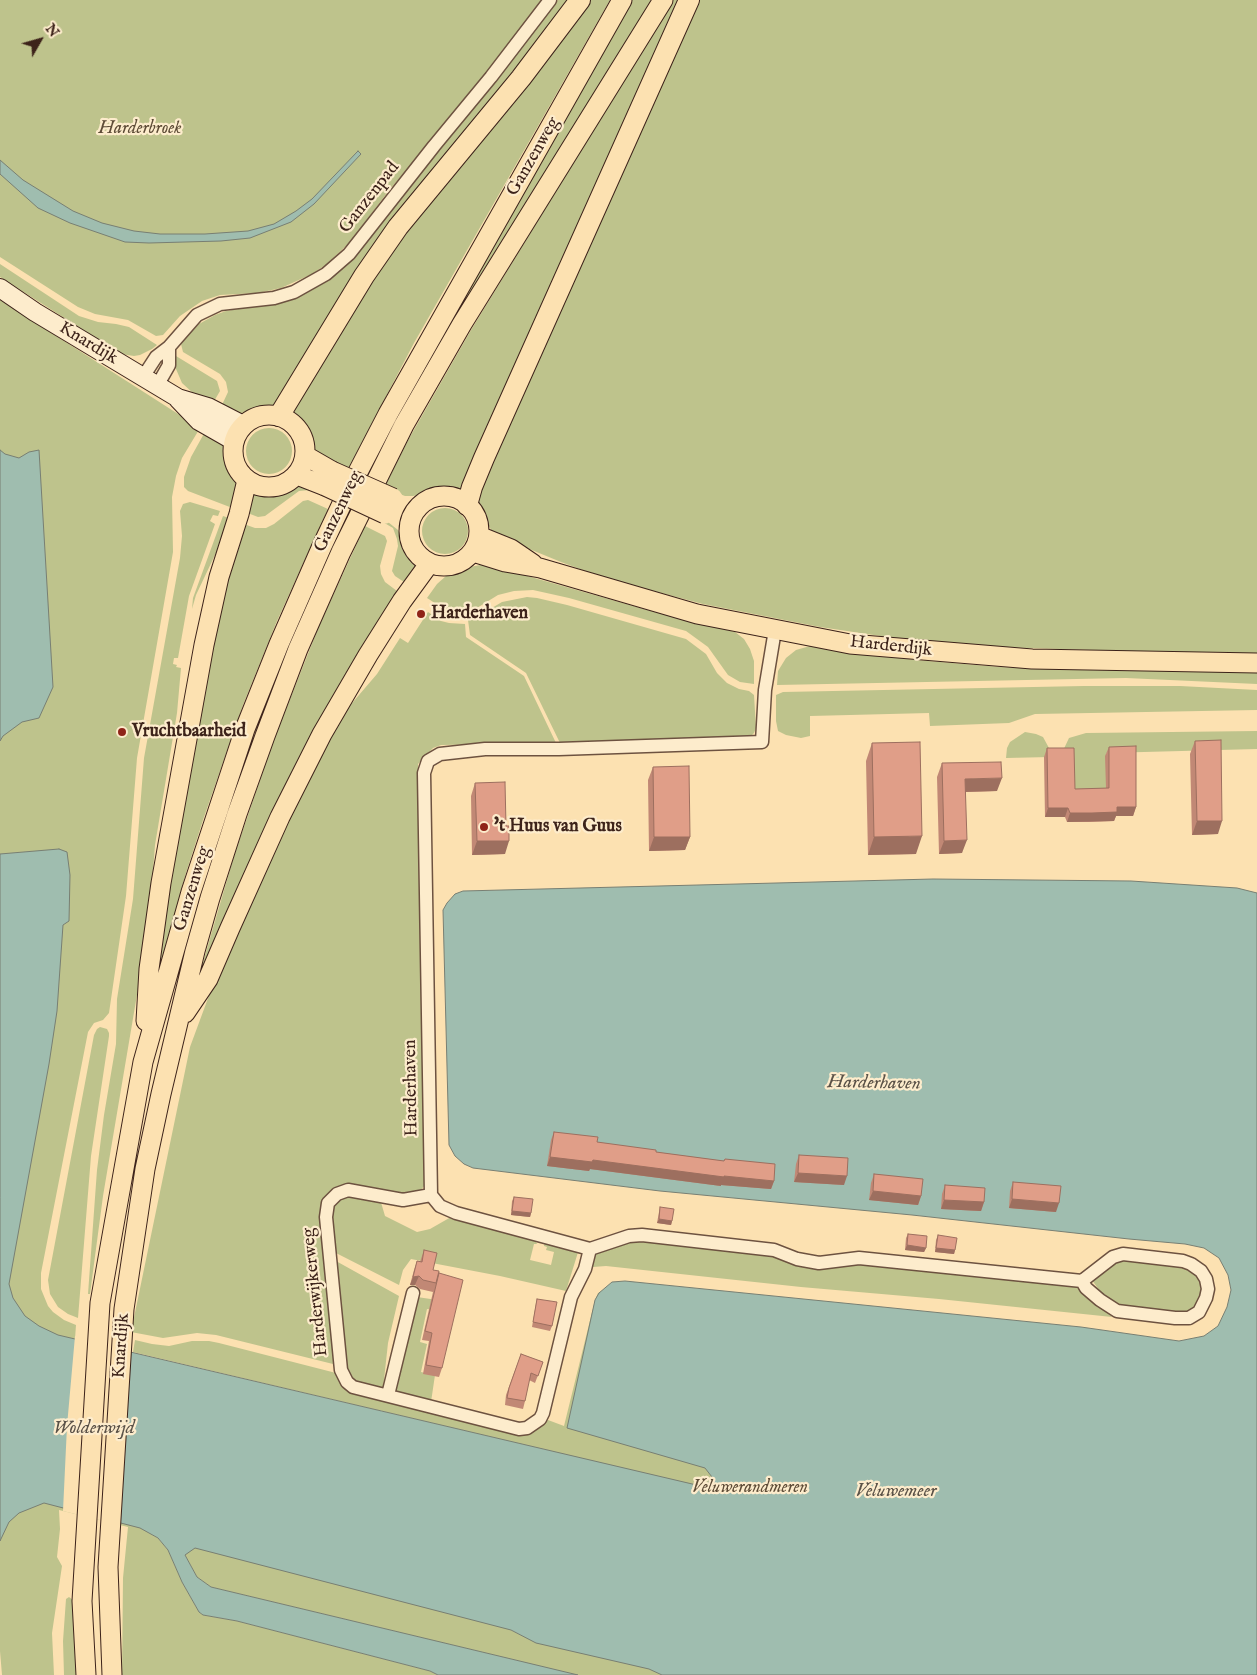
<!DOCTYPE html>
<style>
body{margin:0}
#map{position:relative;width:1257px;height:1675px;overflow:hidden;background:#fce1b1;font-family:"IM FELL English",serif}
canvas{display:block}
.north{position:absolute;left:15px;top:15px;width:50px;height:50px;-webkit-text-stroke:4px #fdeccc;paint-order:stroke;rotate:52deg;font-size:14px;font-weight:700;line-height:20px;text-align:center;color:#3d231a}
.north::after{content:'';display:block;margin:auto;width:18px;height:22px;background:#3d231a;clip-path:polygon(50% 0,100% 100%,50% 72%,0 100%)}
</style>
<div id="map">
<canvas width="1257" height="1675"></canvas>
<div class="north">N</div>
</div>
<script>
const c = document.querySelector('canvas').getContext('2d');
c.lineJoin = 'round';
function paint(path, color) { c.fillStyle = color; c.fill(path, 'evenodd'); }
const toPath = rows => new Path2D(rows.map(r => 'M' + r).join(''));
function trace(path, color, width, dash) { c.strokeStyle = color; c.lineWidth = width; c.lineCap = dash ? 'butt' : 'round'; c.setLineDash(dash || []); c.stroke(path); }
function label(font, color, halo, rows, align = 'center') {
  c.font = font + ' "IM FELL English",serif'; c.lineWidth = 4.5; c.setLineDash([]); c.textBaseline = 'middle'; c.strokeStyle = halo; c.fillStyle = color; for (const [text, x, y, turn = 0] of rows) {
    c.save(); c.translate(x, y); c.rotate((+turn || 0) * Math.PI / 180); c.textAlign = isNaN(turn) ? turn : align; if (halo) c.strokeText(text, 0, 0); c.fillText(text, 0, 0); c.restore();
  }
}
const green = toPath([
 [0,0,545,0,447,124,390,189,350,242,327,264,312,274,281,288,258,293,220,295,202,301,180,316,163,335,156,336,128,320,95,314,78,307,0,257],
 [558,0,574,0,275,406,241,413,235,413,221,407,228,392,226,382,220,374,183,352,181,344,188,335,199,324,215,315,226,311,281,302,311,290,338,273,360,251,395,204,446,140,501,75],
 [587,0,610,0,414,343,347,471,315,450,304,427,295,418,289,414,370,277],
 [632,0,651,0,607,73,343,527,341,526,391,424],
 [673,0,683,0,462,492,445,489,413,496,405,496,384,488,407,442,471,330],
 [694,0,1257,0,1257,655,995,647,894,638,820,627,703,604,627,584,596,575,561,562,522,546,492,532,480,507,477,495],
 [0,264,79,316,98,322,116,324,129,327,157,345,152,349,140,355,134,356,121,354,0,277],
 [0,300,200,428,182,458,176,476,172,497,173,552,137,758,126,896,109,1013,103,1020,94,1023,88,1032,41,1273,41,1289,48,1306,53,1312,64,1320,76,1325,75,1339,69,1338,511,1630,531,1639,558,1453,133,1352,135,1340,152,1344,169,1346,192,1341,209,1341,219,1343,336,1373,344,1388,442,1415,528,1435,548,1420,564,1426,595,1300,598,1293,607,1288,1257,1675,517,1675,523,1662,211,1587,197,1577,185,1555,146,1531,158,1538,168,1550,182,1582,199,1612,203,1615,237,1621,430,1671,438,1675,122,1675,123,1578,128,1527,59,1510,60,1529,57,1557,62,1566,52,1633,54,1675,2,1675,0,1651],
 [176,356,217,381,220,391,213,403,194,394,182,383,176,369],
 '246 451a23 23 0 1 1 46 0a23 23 0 1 1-46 0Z',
 [206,430,221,442,225,450,229,466,237,486,235,509,188,491,184,487,184,477,191,457],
 [300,486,310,490,299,491,265,516,258,517,245,512,254,490,276,492],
 [308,500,328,509,277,621,243,705,204,817,186,873,158,974,153,973,209,642,241,523,255,528,266,528,274,524,303,501],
 [190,502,220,511,218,516,213,515,210,521,215,524,189,596,178,658,174,658,173,664,177,665,176,667,181,668,177,713,155,845,151,898,139,970,141,971,103,1196,90,1294,88,1294,97,1170,104,1115,116,1044,117,999,133,899,144,758,180,558,182,536,180,511,183,504],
 '422 531a23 23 0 1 1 46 0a23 23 0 1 1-46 0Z',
 [223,516,232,519,196,595,192,609,193,598],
 [381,521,388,522,398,530,409,553,420,565,407,584,395,576,392,571,398,546,397,539,393,528],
 [365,526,385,536,387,541,380,566,381,574,385,582,401,594,199,976,234,856,273,742,319,626],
 [485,564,658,613,735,632,744,639,750,649,754,661,754,684,740,682,728,675,708,647,686,631,569,598,533,590,514,591,498,595,472,611,458,613,444,609,427,598,437,584,446,576,470,567],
 [527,597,537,598,567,605,686,639,706,654,717,673,727,683,739,689,749,691,754,695,756,728,754,733,750,737,560,743,526,673,470,635,468,620,480,615,502,602],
 [428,612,441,621,449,623,465,624,466,637,524,676,556,743,441,745,433,748,418,764,426,1184,419,1192,412,1195,328,1195,335,1362,333,1364,216,1335,197,1333,163,1338,131,1332,190,1047,214,982,329,730,377,674,400,638,408,643],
 [810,646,916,660,1000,667,1081,670,1257,672,1257,684,1126,678,777,685,778,671,786,658,796,650],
 [1084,686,1180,686,1257,690,1257,710,1035,714,1009,723,930,726,929,713,810,716,810,736,801,738,786,735,778,731,776,721,776,695,783,692],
 [1257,731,1257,749,1106,753,1107,795,1072,798,1060,757,1069,738,1086,733],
 [1025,732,1036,734,1043,737,1049,748,1050,757,1006,758,1007,748,1010,742],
 [100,1027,107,1029,109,1033,109,1036,91,1156,78,1318,68,1314,58,1307,50,1294,48,1280,94,1035,97,1029],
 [346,1193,380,1199,385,1216,417,1232,430,1229,451,1217,534,1238,537,1244,534,1244,530,1260,551,1265,554,1252,546,1250,547,1247,544,1246,545,1239,579,1249,566,1291,500,1276,411,1259,403,1270,399,1285,334,1252,329,1213,332,1204],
 [635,1240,862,1261,1080,1286,1112,1317,939,1299,801,1287,606,1266,593,1267,588,1279,584,1285,580,1288,596,1253],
 [1129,1259,1182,1266,1192,1271,1201,1281,1203,1294,1194,1311,1182,1314,1116,1308,1106,1300,1092,1280,1116,1260],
 [336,1261,399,1296,388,1343,383,1389,361,1386,351,1379,346,1367],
 [417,1297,444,1301,439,1311,427,1309,420,1342,427,1344,421,1372,435,1375,431,1402,398,1395,393,1388],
 [69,1597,73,1600,77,1675,64,1675,63,1641,66,1599]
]);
const water = toPath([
 [358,151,361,154,314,204,291,222,250,238,221,241,149,243,125,242,70,223,38,208,0,174,0,160,23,180,73,211,102,223,134,231,160,234,205,234,248,231,274,224,296,211,312,199,358,151],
 [0,450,5,454,19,458,29,452,39,450,53,687,39,718,22,722,3,736,0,741,0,450],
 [59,849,67,852,70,875,69,921,63,925,57,1011,49,1064,9,1284,13,1298,25,1316,39,1326,58,1335,705,1487,712,1477,705,1468,567,1428,595,1300,599,1293,612,1282,625,1281,1081,1327,1179,1341,1204,1336,1218,1326,1227,1307,1231,1290,1228,1275,1219,1258,1204,1248,1185,1244,1129,1239,912,1215,660,1191,473,1168,464,1164,455,1156,449,1145,443,910,447,903,455,894,463,891,933,879,1131,881,1237,888,1257,893,1257,1675,662,1675,649,1669,536,1643,511,1630,195,1548,185,1555,197,1577,211,1587,578,1675,438,1675,430,1671,237,1621,203,1615,199,1612,182,1582,168,1550,158,1538,140,1528,44,1503,19,1513,9,1522,0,1541,0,854,59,849]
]);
const pier = toPath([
 [75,1336,131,1349,124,1431,120,1525,63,1511,67,1426]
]);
const minor = toPath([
 [143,377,156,357,169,347,197,315,220,304,274,298,294,292,326,274,349,254,434,146,491,77,550,0],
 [157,386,169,365,169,347],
 [775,630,765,690,762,742,559,749,485,749,440,754,428,761,424,773,431,1195,440,1206,456,1213,590,1249,629,1236,642,1235,774,1250,797,1259,819,1263,859,1258,1082,1281,1086,1288,1100,1300,1117,1311,1175,1318,1189,1318,1199,1312,1206,1298,1208,1289,1206,1279,1201,1271,1191,1264,1183,1261,1123,1254,1113,1257,1082,1281],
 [431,1195,403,1200,348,1190,337,1194,328,1203,326,1217,341,1370,347,1382,353,1387,519,1429,527,1428,540,1419,543,1413,571,1297,585,1269,590,1249],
 [388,1395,413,1293]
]);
const secondary = toPath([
 [0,288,35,312,178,398,208,407,243,425],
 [178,399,199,421,234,441]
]);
const primary = toPath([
 '233 451a36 36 0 1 1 72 0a36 36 0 1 1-72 0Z',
 [306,456,332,471],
 [297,475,325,486],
 '409 531a35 35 0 1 1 70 0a35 35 0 1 1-70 0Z',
 [479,536,511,549,533,564],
 [473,552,505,562,540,568,697,614,850,644,1032,659,1257,663],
 [185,1013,208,979,230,928,280,817,322,734,368,655,402,601,429,564],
 [146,1021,149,969,161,883,204,645,219,577,239,514,247,480],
 [86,1675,82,1601,100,1303,143,1062,191,892,245,729,279,644,322,546,347,493,388,414,622,0],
 [112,1675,108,1567,124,1309,145,1169,161,1094,195,951,210,898,237,814,265,736,298,649,341,552,404,425,462,324,663,0]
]);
const trunk = toPath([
 [279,416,364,276,398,227,521,78,580,0],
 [467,505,472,487,484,458,689,0]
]);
const primaryBridge = toPath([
 [332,471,393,498],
 [325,486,385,514]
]);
const wall = toPath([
 [1195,741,1218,834,1192,835,1190,754],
 [872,743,916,854,868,855,866,761],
 [1109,747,1136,807,1133,816,1116,816,1114,821,1089,822,1067,822,1065,817,1045,817,1044,757,1047,748,1075,789,1106,788,1105,756],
 [942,763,997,791,966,792,962,853,939,854,937,777],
 [653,767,690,837,685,850,649,851,648,780],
 [475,783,506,826,505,854,472,855,471,796],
 [554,1132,597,1142,656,1152,724,1161,725,1159,774,1181,771,1189,721,1185,721,1186,590,1169,589,1171,547,1166,551,1140],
 [799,1155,844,1185,794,1182,796,1164],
 [874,1174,921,1196,918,1205,869,1200,871,1183],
 [1013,1182,1056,1212,1009,1208,1010,1191],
 [945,1185,984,1202,981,1211,941,1209,942,1194],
 [514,1197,531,1213,530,1217,511,1215,512,1201],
 [660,1207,672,1221,671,1225,657,1223,659,1212],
 [908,1234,926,1248,924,1252,905,1250,906,1238],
 [938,1235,955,1250,954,1254,935,1252,936,1240],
 [424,1250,433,1270,439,1273,442,1368,439,1377,423,1374,429,1341,422,1340,433,1292,420,1289,415,1285,410,1285,414,1270,417,1261,420,1262],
 [537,1299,552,1326,550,1331,532,1327,536,1303],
 [521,1354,543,1362,535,1383,529,1380,525,1401,523,1409,505,1405,506,1395]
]);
const shadedWall = toPath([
 [1002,778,997,791,961,792,965,779],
 [1117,807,1136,807,1133,816,1116,816,1114,821,1067,822,1070,813],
 [1048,808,1068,808,1065,817,1045,817],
 [1197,821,1222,821,1218,834,1192,835],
 [922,836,916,854,868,855,874,837],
 [654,837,690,837,685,850,649,851],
 [967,840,962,853,939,854,944,841],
 [477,841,509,841,505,854,472,855],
 [550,1157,593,1160,724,1176,774,1181,771,1189,721,1185,721,1186,590,1169,589,1171,547,1166],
 [798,1173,847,1176,844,1185,794,1182],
 [873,1191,921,1196,918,1205,869,1200],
 [1012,1199,1059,1203,1056,1212,1009,1208],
 [944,1200,984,1202,981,1211,941,1209],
 [512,1211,531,1213,530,1217,511,1215],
 [659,1219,672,1221,671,1225,657,1223],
 [907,1245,926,1248,924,1252,905,1250],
 [936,1248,955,1250,954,1254,935,1252],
 [419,1276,415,1285,410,1285,413,1277]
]);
const building = toPath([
 [1221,740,1222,821,1197,821,1195,741,1221,740],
 [920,742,922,836,874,837,872,743,920,742],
 [1136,746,1136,807,1117,807,1117,812,1092,813,1070,813,1068,808,1048,808,1047,748,1074,748,1075,789,1109,788,1109,747,1136,746],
 [1001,762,1002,778,965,779,967,840,944,841,942,763,1001,762],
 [689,766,690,837,654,837,653,767,689,766],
 [505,782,506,826,509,826,509,841,477,841,475,783,505,782],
 [554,1132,598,1137,597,1142,656,1150,656,1152,724,1161,725,1159,775,1164,774,1181,724,1176,724,1177,593,1160,592,1162,550,1157,554,1132],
 [799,1155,848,1158,847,1176,798,1173,799,1155],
 [874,1174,923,1179,921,1196,873,1191,874,1174],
 [1013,1182,1061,1186,1059,1203,1012,1199,1013,1182],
 [945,1185,985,1188,984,1202,944,1200,945,1185],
 [514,1197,533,1199,531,1213,512,1211,514,1197],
 [660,1207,674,1209,672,1221,659,1219,660,1207],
 [908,1234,927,1236,926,1248,907,1245,908,1234],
 [938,1235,957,1238,955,1250,936,1248,938,1235],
 [424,1250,437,1253,433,1270,439,1271,436,1283,423,1280,419,1276,413,1277,417,1261,422,1262,424,1250],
 [439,1273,463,1280,442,1368,426,1365,432,1333,425,1331,439,1273],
 [537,1299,557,1302,552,1326,533,1322,537,1299],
 [521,1354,543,1362,538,1376,531,1373,525,1401,507,1398,509,1388,521,1354]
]);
const markers = [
 [421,614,5,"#8f2418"],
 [122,732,5,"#8f2418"],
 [484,827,5,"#8f2418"]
];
const parkNames = [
 ["Harderbroek",140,129],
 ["Veluwerandmeren",750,1488]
];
const streetNames = [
 ["Ganzenweg",534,157,-60],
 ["Ganzenpad",370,198,-52],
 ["Knardijk",88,344,31],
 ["Ganzenweg",339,512,-64],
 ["Harderdijk",891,647,6],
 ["Ganzenweg",193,889,-73],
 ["Harderhaven",412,1088,-91],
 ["Harderwijkerweg",316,1292,-96],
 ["Knardijk",122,1346,-86]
];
const poiNames = [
 ["Harderhaven",431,614],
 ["Vruchtbaarheid",132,732],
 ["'t Huus van Guus",494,827]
];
const waterNames = [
 ["Harderhaven",874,1084,1],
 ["Wolderwijd",94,1429],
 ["Veluwemeer",896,1492]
];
paint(green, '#bec38c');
paint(water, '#9fbdaf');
trace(water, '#787f73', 1);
paint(pier, '#fce1b1');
trace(minor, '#6d5240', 15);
trace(secondary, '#3d231a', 20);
trace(primary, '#3d231a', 21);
trace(trunk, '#3d231a', 22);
trace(minor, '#fdeccc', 12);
trace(secondary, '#fdeccc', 18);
trace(primary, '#fce1b1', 19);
trace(trunk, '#fce1b1', 20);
trace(primaryBridge, '#3d231a', 21, []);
trace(primaryBridge, '#fce1b1', 19);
paint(wall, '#c18875');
paint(shadedWall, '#9d6f5f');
paint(building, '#e09e88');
trace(building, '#9d6f5f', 1);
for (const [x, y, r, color] of markers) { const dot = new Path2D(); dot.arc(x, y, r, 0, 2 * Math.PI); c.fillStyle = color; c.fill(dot); trace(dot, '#fdeccc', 2); }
label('italic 18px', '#5d4b36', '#fdeccc', parkNames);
label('18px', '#3d231a', '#fdeccc', streetNames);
label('bold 18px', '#3d231a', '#fdeccc', poiNames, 'left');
label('italic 19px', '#5a5147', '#fdeccc', waterNames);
</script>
